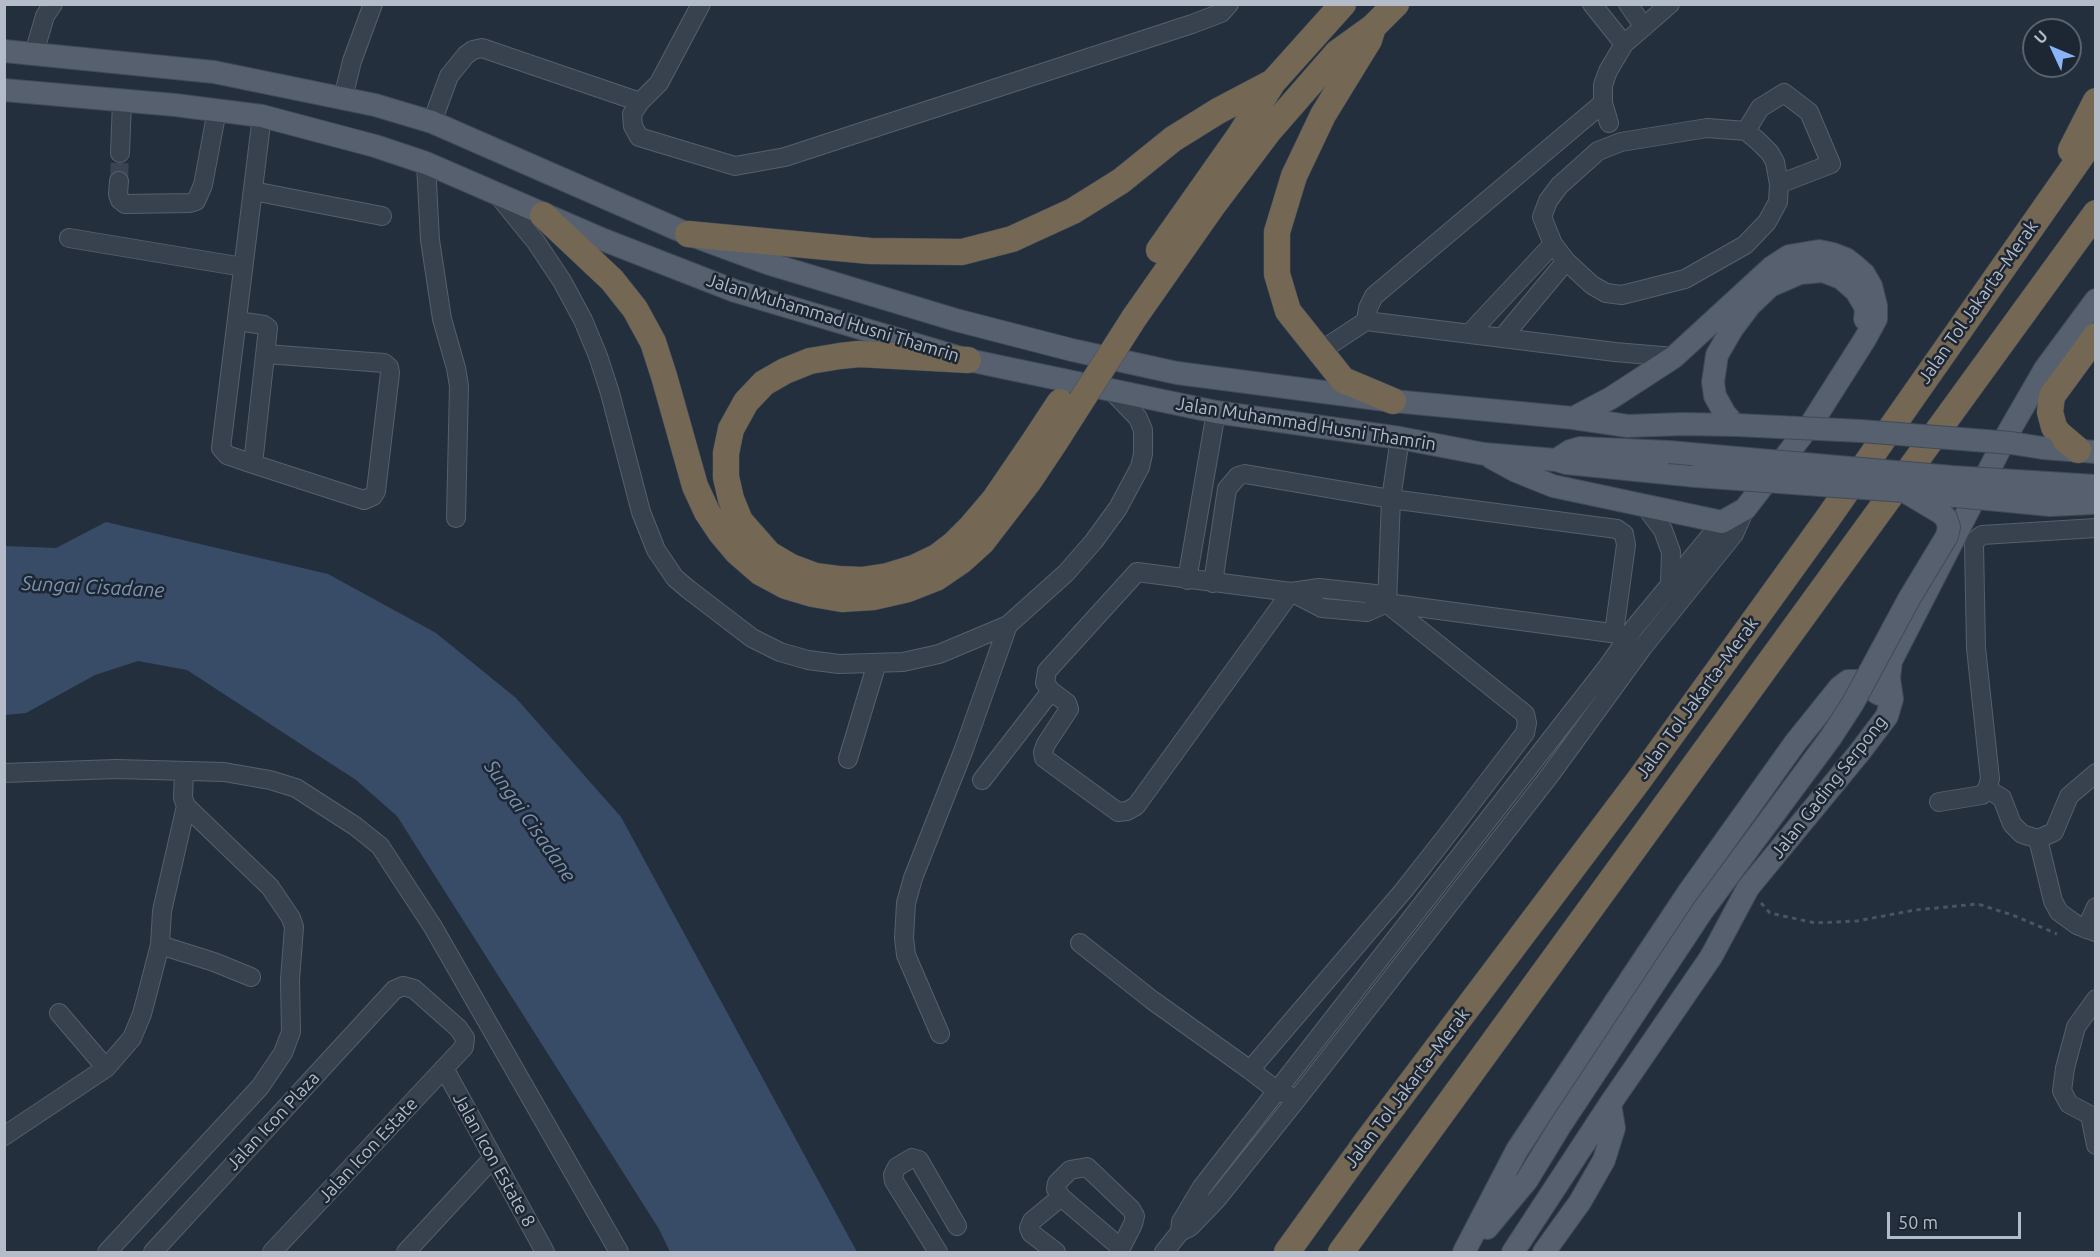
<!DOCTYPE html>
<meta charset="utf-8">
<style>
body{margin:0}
#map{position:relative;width:2100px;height:1257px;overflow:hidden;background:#242f3e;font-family:Ubuntu,sans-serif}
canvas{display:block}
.frame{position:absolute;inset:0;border:6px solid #b4bcc9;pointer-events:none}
.north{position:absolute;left:2022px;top:18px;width:60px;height:60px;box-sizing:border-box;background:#1d2633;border:2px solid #59626f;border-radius:50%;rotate:314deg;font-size:16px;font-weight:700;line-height:24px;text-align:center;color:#b4bcc9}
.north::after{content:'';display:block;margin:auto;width:21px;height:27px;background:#8ab4f8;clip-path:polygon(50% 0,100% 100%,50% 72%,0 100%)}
.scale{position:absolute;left:1887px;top:1212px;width:134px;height:27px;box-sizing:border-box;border:3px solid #b4bcc9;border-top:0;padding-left:8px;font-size:18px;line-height:21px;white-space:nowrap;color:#b4bcc9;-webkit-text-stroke:4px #1d2633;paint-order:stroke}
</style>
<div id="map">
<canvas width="2100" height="1257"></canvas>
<div class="frame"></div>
<div class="north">U</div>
<div class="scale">50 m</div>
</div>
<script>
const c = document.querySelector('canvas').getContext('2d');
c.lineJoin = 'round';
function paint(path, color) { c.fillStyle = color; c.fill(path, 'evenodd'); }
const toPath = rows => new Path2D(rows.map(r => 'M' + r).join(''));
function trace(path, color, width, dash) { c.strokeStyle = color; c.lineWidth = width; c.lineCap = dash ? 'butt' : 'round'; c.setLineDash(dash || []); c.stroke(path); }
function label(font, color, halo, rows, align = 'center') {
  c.font = font + ' Ubuntu,sans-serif'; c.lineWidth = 5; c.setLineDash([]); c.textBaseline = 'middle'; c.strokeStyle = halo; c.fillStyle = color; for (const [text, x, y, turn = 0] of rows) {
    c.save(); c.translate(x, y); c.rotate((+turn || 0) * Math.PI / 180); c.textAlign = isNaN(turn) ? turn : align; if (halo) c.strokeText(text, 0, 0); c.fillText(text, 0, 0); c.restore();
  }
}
const water = toPath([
 [106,522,328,574,436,633,516,698,621,817,857,1252,670,1252,659,1229,397,816,356,780,187,670,138,661,95,675,26,713,5,715,5,546,56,548]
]);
const minorTunnel = toPath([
 [119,181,120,153]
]);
const path = toPath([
 [1761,903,1770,913,1815,923,1857,921,1915,910,1978,904,2015,916,2057,934]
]);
const minor = toPath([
 [701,4,659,83,640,102,632,114,633,126,639,137,735,166,785,157,1192,24,1221,13,1229,4],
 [1592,4,1624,44],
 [1628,4,1644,27],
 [34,53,45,16,53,4],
 [343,98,352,61,373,4],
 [432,122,449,76,466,55,473,50,482,48,640,102],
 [1609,123,1603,103,1603,85,1608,71,1624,44,1670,4],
 [1707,128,1746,131,1758,141,1770,153,1775,162,1779,184,1778,202,1767,222,1745,245,1685,279,1622,295,1606,293,1592,285,1566,261,1553,244,1542,217,1548,201,1559,186,1598,151,1621,142,1707,128],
 [1746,131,1760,108,1784,93,1809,112,1831,164,1779,184],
 [120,153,122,101],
 [426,163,430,240,442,319,456,368,459,386,456,518],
 [119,181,118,194,120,200,125,204,190,203,196,201,203,185,217,110],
 [253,191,382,216],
 [497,194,536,242,562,281,583,320,598,356,610,393,641,512,656,550,675,578,688,589,752,638,780,652,808,660,839,664,903,662,939,654,1008,625,1066,573,1094,541,1118,508,1140,467,1143,454,1143,430,1138,418,1112,391],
 [69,238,243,267],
 [238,321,264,325,268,328,253,464,227,455,221,448,262,116],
 [1366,321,1368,308,1374,296,1603,103],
 [1469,334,1553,244],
 [1502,338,1566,261],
 [1319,352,1366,321,1615,352,1674,357],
 [253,464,364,500,373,496,376,491,390,373,389,367,384,363,266,354],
 [1644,505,1663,530,1671,552,1670,583],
 [1187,580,1216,412],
 [1213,583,1227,489,1238,476,1245,474,1391,499,1617,529,1624,534,1626,545,1614,633],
 [1291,592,1136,806,1127,811,1118,812,1044,758,1043,752,1046,744,1069,709,1067,703,1051,691,1045,683,1047,671,1137,572,1291,592,1319,588,1375,594,1525,714,1527,723,1525,733,1444,839,1404,890,1250,1070,1276,1090,1297,1099],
 [1291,592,1322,608,1367,612,1387,603,1626,635],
 [1387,603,1391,499,1400,438],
 [848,759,877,663],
 [4,773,116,769,224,772,270,780,296,788,355,826,380,846,433,927,619,1252],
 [982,780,1051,691],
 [1987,789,2002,798,2012,824,2022,834,2038,839,2053,901,2059,912,2077,925,2096,932],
 [1939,802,1982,795,1987,789,1990,779,1976,648,1974,545,1976,540,1982,535,2096,528],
 [2038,839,2054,832,2069,796,2096,773],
 [2086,929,2096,907],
 [1080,943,1152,1000,1250,1070],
 [160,945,214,962,251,977],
 [2096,999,2076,1027,2065,1068,2062,1091,2069,1104,2090,1115,2096,1145],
 [59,1013,106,1068],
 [940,1034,906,955,904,938,906,903,913,878,964,749,1008,625],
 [444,1068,545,1252],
 [4,1136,106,1068,132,1038,142,1014,160,945,162,911,186,806,183,798,184,772],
 [1180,1232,1181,1222,1202,1187,1608,666,1635,627,1722,522],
 [107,1252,260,1087,283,1053,291,1032,290,980,294,927,291,918,270,887,186,806],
 [153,1252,394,990,403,986,414,989,458,1028,465,1038,464,1047,272,1252],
 [406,1252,493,1158],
 [938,1252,894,1181,893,1175,897,1167,912,1158,919,1160,957,1226],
 [1056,1252,1031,1233,1029,1228,1032,1221,1061,1197],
 [1119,1252,1133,1224,1135,1216,1131,1209,1087,1167,1070,1170,1057,1183,1056,1189,1061,1197,1121,1248],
 [1164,1252,1180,1232,1190,1227,1217,1199,1297,1099,1550,775,1643,647,1734,534,1745,509]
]);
const major = toPath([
 [4,51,214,72,375,105,432,122,688,234,767,263,956,320,1072,350,1177,373,1393,401,1573,418,1628,426,1683,424,1737,425],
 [4,90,175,105,262,116,375,146,426,163,604,240,735,291,968,360,1216,412,1400,438,1484,454,1556,460,1566,463,1696,476],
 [1735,425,1725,414,1715,396,1713,382,1717,355,1732,329,1750,305,1770,286,1800,273,1823,271,1841,278,1856,291,1866,308,1865,319],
 [2043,448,2096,452],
 [1492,458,1516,471,1553,486,1722,522,1745,509,1813,421,1865,339,1876,319,1876,306,1871,286,1864,274,1855,266,1846,259,1833,254,1819,251,1789,256,1772,267,1674,357,1611,398,1573,418],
 [1556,460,1570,451,1580,448,1669,452],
 [1487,1228,1527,1180],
 [1464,1252,1517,1150,1688,893,1795,743,1840,687,1848,681,1860,681,1879,694],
 [1513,1252,1610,1104,1711,957,1748,888,1859,753,1887,716,1892,699,1889,678,1891,661,2008,433,2045,369,2096,300],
 [1544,1252,1580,1202,1604,1160,1614,1128,1610,1104]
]);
const highway = toPath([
 [1373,27,1369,40,1323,115,1294,176,1277,232,1277,274,1288,311,1343,380,1393,401],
 [2071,150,2096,101],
 [543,215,612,280,635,309,653,342,664,376,695,486,707,512,721,533,737,552,760,572,786,586,813,594,842,599,873,597,908,589,936,578,961,561,982,542,1029,481,1055,442],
 [688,234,870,251,962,252,1012,239,1073,211,1121,181,1173,139,1218,111,1273,82],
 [1159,250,1240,135,1273,82,1343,4],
 [1134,318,1211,208,1269,131,1337,53,1373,27,1396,4],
 [968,360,859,354,840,356,810,361,785,371,764,383,746,402,731,429,726,453,726,477,731,499,740,521,769,554,791,567,815,576,838,579,862,580,888,576,914,568,937,557,954,544,971,527,994,500,1037,437],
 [2078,450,2058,433,2054,427,2050,412,2052,396,2096,336],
 [1287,1252,1367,1141,1639,780,1828,518,2096,135],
 [1341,1252,2096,213]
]);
const majorBridge = toPath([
 [1737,425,1861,431,2011,443,2043,448],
 [1669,452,1952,477,2096,486],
 [1696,476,1904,491,2050,505,2093,503],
 [1527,1180,1560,1126,1703,910,1831,737,1853,703,1909,599,1947,536,1949,527,1946,518,1941,513,1904,491]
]);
const highwayBridge = toPath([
 [1037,437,1060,402],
 [1055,442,1134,318]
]);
const streetNames = [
 ["Jalan Tol Jakarta–Merak",1978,302,-55],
 ["Jalan Muhammad Husni Thamrin",833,318,17],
 ["Jalan Muhammad Husni Thamrin",1306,424,9],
 ["Jalan Tol Jakarta–Merak",1697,698,-54],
 ["Jalan Gading Serpong",1829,787,-52],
 ["Jalan Tol Jakarta–Merak",1407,1088,-53],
 ["Jalan Icon Plaza",273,1121,-47],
 ["Jalan Icon Estate",368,1150,-47],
 ["Jalan Icon Estate 8",494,1160,61]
];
const waterNames = [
 ["Sungai Cisadane",93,587,3],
 ["Sungai Cisadane",530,821,55]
];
paint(water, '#394c67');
trace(minorTunnel, '#3a4453', 18, [18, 9]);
trace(minor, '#565f6c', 20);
trace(major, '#414a57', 24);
trace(highway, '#434c59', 27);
trace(path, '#44595c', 3, [4.5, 4.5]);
trace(minor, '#38414e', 18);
trace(major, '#56606e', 22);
trace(highway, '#746855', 26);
trace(majorBridge, '#414a57', 24, []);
trace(highwayBridge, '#434c59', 27, []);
trace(majorBridge, '#56606e', 22);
trace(highwayBridge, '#746855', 26);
label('18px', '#b4bcc9', '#1d2633', streetNames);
label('italic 20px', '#7c92b1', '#1d2633', waterNames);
</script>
